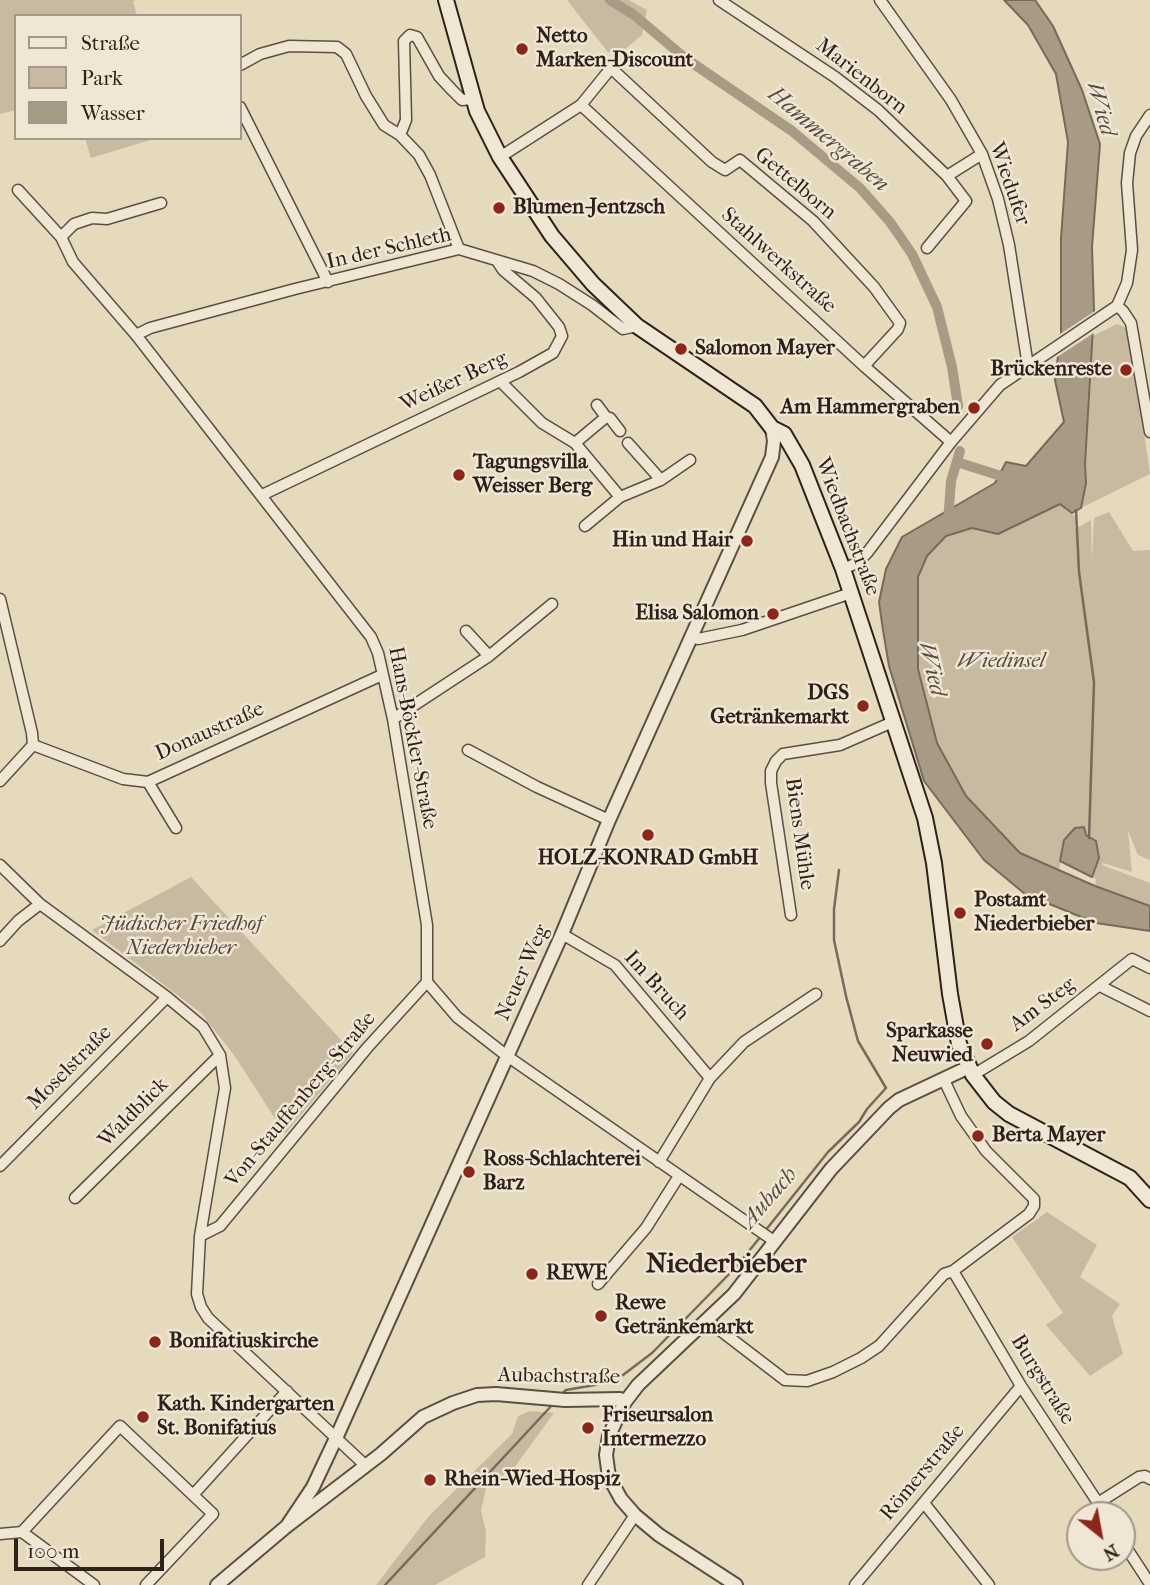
<!DOCTYPE html>
<meta charset="utf-8">
<style>
body{margin:0}
#map{position:relative;width:1150px;height:1585px;overflow:hidden;background:#e6dabd;font-family:"IM FELL French Canon",serif}
canvas{display:block}
.legend{position:absolute;left:14px;top:14px;width:228px;height:126px;box-sizing:border-box;background:#efe7d4;border:2px solid #a2978a;margin:0;padding:9px 12px;list-style:none;font-size:21px;color:#2f201a}
.legend li{display:flex;align-items:center;gap:14px;height:35px}
.legend b{width:35px;border:2px solid #a2978a}
.north{position:absolute;left:1066px;top:1501px;width:70px;height:70px;box-sizing:border-box;background:#efe7d4;border:2px solid #a2978a;border-radius:50%;rotate:149deg;font-size:19px;font-weight:700;line-height:28px;text-align:center;color:#2f201a}
.north::after{content:'';display:block;margin:auto;width:24px;height:32px;background:#8f2418;clip-path:polygon(50% 0,100% 100%,50% 72%,0 100%)}
.scale{position:absolute;left:14px;top:1539px;width:150px;height:32px;box-sizing:border-box;border:4px solid #2f201a;border-top:0;padding-left:9px;font-size:21px;line-height:24px;white-space:nowrap;color:#2f201a;-webkit-text-stroke:5px #efe7d4;paint-order:stroke}
</style>
<div id="map">
<canvas width="1150" height="1585"></canvas>
<ul class="legend">
<li><b style="height:9px;background:#efe7d4"></b>Straße</li>
<li><b style="height:19px;background:#c7baa1"></b>Park</li>
<li><b style="height:19px;background:#a89b86"></b>Wasser</li>
</ul>
<div class="north">N</div>
<div class="scale">100 m</div>
</div>
<script>
const c = document.querySelector('canvas').getContext('2d');
c.lineJoin = 'round';
function paint(path, color) { c.fillStyle = color; c.fill(path, 'evenodd'); }
const toPath = rows => new Path2D(rows.map(r => 'M' + r).join(''));
function trace(path, color, width, dash) { c.strokeStyle = color; c.lineWidth = width; c.lineCap = dash ? 'butt' : 'round'; c.setLineDash(dash || []); c.stroke(path); }
function label(font, color, halo, rows, align = 'center') {
  c.font = font + ' "IM FELL French Canon",serif'; c.lineWidth = 5; c.setLineDash([]); c.textBaseline = 'middle'; c.strokeStyle = halo; c.fillStyle = color; for (const [text, x, y, turn = 0] of rows) {
    c.save(); c.translate(x, y); c.rotate((+turn || 0) * Math.PI / 180); c.textAlign = isNaN(turn) ? turn : align; if (halo) c.strokeText(text, 0, 0); c.fillText(text, 0, 0); c.restore();
  }
}
const green = toPath([
 [0,0,137,0,133,1,137,16,16,16,16,110,0,114],
 [567,0,629,0,647,10,642,35,617,56,607,51],
 [85,138,157,138,91,158],
 [1117,324,1129,329,1150,474,1081,508,1086,483,1085,464,1093,336],
 [1060,504,1075,516,1075,529,1091,520,1092,560,1094,518,1109,512,1133,551,1150,550,1150,860,1138,855,1128,831,1132,872,1103,863,1102,865,1150,883,1150,906,1095,886,1096,879,1061,861,1059,870,1020,853,966,796,937,743,926,703,918,669,918,577,927,557,947,536,972,528,998,534],
 [191,877,353,1053,285,1134,234,1055,201,1013,92,930],
 [1047,1212,1097,1245,1080,1277,1120,1304,1112,1316,1123,1354,1090,1376,1046,1325,1063,1313,1012,1237],
 [530,1411,554,1413,514,1468,487,1485,481,1510,486,1531,485,1557,435,1585,376,1585,429,1516,512,1434,518,1416]
]);
const water = toPath([
 [1004,0,1035,0,1053,26,1082,90,1100,144,1092,247,1094,310,1085,464,1086,483,1081,508,1072,513,1060,504,998,534,972,528,946,536,927,556,918,577,918,669,937,743,966,796,1020,853,1095,886,1150,906,1150,931,1096,923,1025,894,984,860,924,781,889,666,883,630,879,602,886,569,902,537,995,483,1006,462,1026,466,1064,422,1055,380,1061,333,1061,238,1068,142,1056,74,1028,25,1004,0],
 [1084,827,1086,835,1096,841,1099,858,1092,877,1060,861,1064,840,1075,828,1084,827]
]);
const pier = toPath([
 [1098,309,1097,331,1054,359,1057,336]
]);
const stream = toPath([
 [1076,510,1079,572,1094,682,1089,838],
 [765,1231,828,1152,859,1122,867,1109,886,1088,858,1041,846,996,834,940,834,909,839,870],
 [561,1395,566,1390,595,1385,623,1375,652,1353,737,1266,761,1236],
 [385,1585,554,1403]
]);
const canal = toPath([
 [610,0,634,15,685,58,792,131,860,188,890,222,912,254,937,307,952,367,958,406],
 [957,462,1010,479],
 [948,522,951,481,960,451]
]);
const minor = toPath([
 [719,0,835,77,878,110,947,176,966,201,927,248],
 [880,0,951,100,982,154,998,199,1009,245,1028,366],
 [240,65,260,54,289,46,337,47,346,54,366,96,384,125,400,135,419,155,430,175,459,249],
 [581,105,864,366,951,442],
 [240,107,328,282],
 [400,135,406,120,404,41,410,35,417,37,439,76,452,90,462,100,473,99],
 [500,157,581,105,611,68,712,162,725,170,740,160,813,221,874,287,900,323,898,329,864,366],
 [947,176,982,154],
 [18,190,61,237,73,262,136,335,371,637,378,653,393,719,427,925,427,982,457,1017,507,1056,774,1241],
 [61,237,74,224,92,218,107,219,161,203],
 [1117,306,1123,311,1131,323,1150,432],
 [136,335,150,328,295,289,459,249,533,271,559,284,592,305,623,329,637,326],
 [500,381,542,423,575,443,620,497],
 [597,405,606,417],
 [575,443,606,417,610,418,620,431],
 [628,443,661,480],
 [262,495,519,372,553,353,562,336,559,327,536,298,503,270,497,261],
 [585,526,620,497,661,480,690,460],
 [843,569,857,563,867,553,951,442,1000,385,1117,306,1127,283,1132,250,1127,183,1130,153,1136,136,1150,115],
 [0,599,32,733,33,745],
 [466,631,489,656],
 [692,637,698,639,742,630,851,593],
 [393,719,489,656,552,604],
 [33,745,123,779,148,782,382,675],
 [468,750,537,787,609,820],
 [0,781,33,745],
 [148,782,176,828],
 [0,865,40,904,167,997,203,1027,220,1055,225,1088,200,1236,197,1294,201,1307,208,1318,366,1466],
 [791,915,771,783,771,771,776,761,783,754,840,745,895,721],
 [562,934,615,965,710,1078,659,1162],
 [0,941,18,921,40,904],
 [1100,986,1150,1011],
 [973,1075,1029,1041,1132,959,1150,968],
 [710,1078,744,1042,816,994],
 [944,1080,961,1116,986,1151,1034,1199,1034,1206,1029,1214,953,1271],
 [0,1166,167,997],
 [75,1198,220,1055],
 [200,1236,220,1226,367,1048,427,982],
 [598,1284,646,1228,679,1176],
 [708,1321,785,1380,807,1381,833,1372,861,1358,879,1346,944,1274,953,1271,1021,1386,1106,1515],
 [193,1495,287,1391],
 [924,1503,989,1585],
 [1098,1503,1139,1477,1145,1476,1150,1479],
 [22,1532,120,1426,213,1514,146,1585],
 [0,1534,22,1532,94,1585],
 [1122,1541,1150,1584],
 [588,1585,635,1515],
 [855,1585,1021,1386]
]);
const tertiary = toPath([
 [287,1526,313,1487,337,1436,562,934,609,820,772,457,774,441,772,428],
 [217,1585,287,1526,381,1454,423,1417,453,1403,477,1395,496,1394,565,1400,620,1399,625,1402],
 [736,1585,659,1535,635,1515,621,1499,609,1477,606,1455,609,1436,617,1418,625,1402,638,1385,734,1294,831,1169,889,1108,899,1100,969,1067]
]);
const secondary = toPath([
 [446,0,477,111,500,157,552,236,593,284,637,326,755,406,772,428,784,434,802,465,843,569,925,818,934,863,950,994,959,1044,973,1075,994,1102,1009,1114,1130,1178,1150,1200]
]);
const markers = [
 [522,49,7,"#8f2418"],
 [499,208,7,"#8f2418"],
 [681,349,7,"#8f2418"],
 [1126,370,7,"#8f2418"],
 [974,408,7,"#8f2418"],
 [459,475,7,"#8f2418"],
 [747,541,7,"#8f2418"],
 [773,614,7,"#8f2418"],
 [863,706,7,"#8f2418"],
 [648,835,7,"#8f2418"],
 [960,913,7,"#8f2418"],
 [987,1044,7,"#8f2418"],
 [978,1136,7,"#8f2418"],
 [469,1172,7,"#8f2418"],
 [532,1274,7,"#8f2418"],
 [601,1316,7,"#8f2418"],
 [155,1342,7,"#8f2418"],
 [143,1417,7,"#8f2418"],
 [588,1428,7,"#8f2418"],
 [430,1480,7,"#8f2418"]
];
const poiNames = [
 ["Netto",536,37],
 ["Marken-Discount",536,61],
 ["Blumen-Jentzsch",513,208],
 ["Salomon Mayer",695,349],
 ["Brückenreste",1112,370,"right"],
 ["Am Hammergraben",960,408,"right"],
 ["Tagungsvilla",473,463],
 ["Weisser Berg",473,487],
 ["Hin und Hair",733,541,"right"],
 ["Elisa Salomon",759,614,"right"],
 ["DGS",849,694,"right"],
 ["Getränkemarkt",849,718,"right"],
 ["HOLZ-KONRAD GmbH",648,859,"center"],
 ["Postamt",974,901],
 ["Niederbieber",974,925],
 ["Sparkasse",973,1032,"right"],
 ["Neuwied",973,1056,"right"],
 ["Berta Mayer",992,1136],
 ["Ross-Schlachterei",483,1160],
 ["Barz",483,1184],
 ["REWE",546,1274],
 ["Rewe",615,1304],
 ["Getränkemarkt",615,1328],
 ["Bonifatiuskirche",169,1342],
 ["Kath. Kindergarten",157,1405],
 ["St. Bonifatius",157,1429],
 ["Friseursalon",602,1416],
 ["Intermezzo",602,1440],
 ["Rhein-Wied-Hospiz",444,1480]
];
const streetNames = [
 ["Marienborn",861,77,38],
 ["Gettelborn",795,184,40],
 ["Wiedufer",1009,184,71],
 ["In der Schleth",389,249,-13],
 ["Stahlwerkstraße",778,261,42],
 ["Weißer Berg",454,382,-25],
 ["Wiedbachstraße",847,527,69],
 ["Donaustraße",210,732,-24],
 ["Hans-Böckler-Straße",412,738,79],
 ["Biens Mühle",799,834,82],
 ["Neuer Weg",523,973,-66],
 ["Im Bruch",656,986,48],
 ["Am Steg",1043,1005,-37],
 ["Moselstraße",70,1068,-45],
 ["Von-Stauffenberg-Straße",301,1100,-50],
 ["Waldblick",134,1113,-45],
 ["Aubachstraße",559,1377,1],
 ["Burgstraße",1042,1380,58],
 ["Römerstraße",923,1473,-50]
];
const parkNames = [
 ["Wiedinsel",1001,662],
 ["Jüdischer Friedhof",181,925],
 ["Niederbieber",181,949]
];
const waterNames = [
 ["Wied",1100,109,74],
 ["Hammergraben",828,140,40],
 ["Wied",931,669,77],
 ["Aubach",770,1198,-49]
];
const districtNames = [
 ["Niederbieber",726,1265]
];
paint(green, '#c7baa1');
paint(water, '#a89b86');
trace(water, '#786a5b', 2);
paint(pier, '#e6dabd');
trace(stream, '#786a5b', 2.5);
trace(canal, '#a89b86', 10);
trace(minor, '#5d4e43', 13);
trace(tertiary, '#5d4e43', 16);
trace(secondary, '#2f201a', 18);
trace(minor, '#efe7d4', 10);
trace(tertiary, '#efe7d4', 12);
trace(secondary, '#efe7d4', 14);
for (const [x, y, r, color] of markers) { const dot = new Path2D(); dot.arc(x, y, r, 0, 2 * Math.PI); c.fillStyle = color; c.fill(dot); trace(dot, '#efe7d4', 2.5); }
label('bold 21px', '#2f201a', '#efe7d4', poiNames, 'left');
label('21px', '#2f201a', '#efe7d4', streetNames);
label('italic 21px', '#55463c', '#efe7d4', parkNames);
label('italic 23px', '#594b40', '#efe7d4', waterNames);
label('bold 28px', '#2f201a', '#efe7d4', districtNames);
</script>
